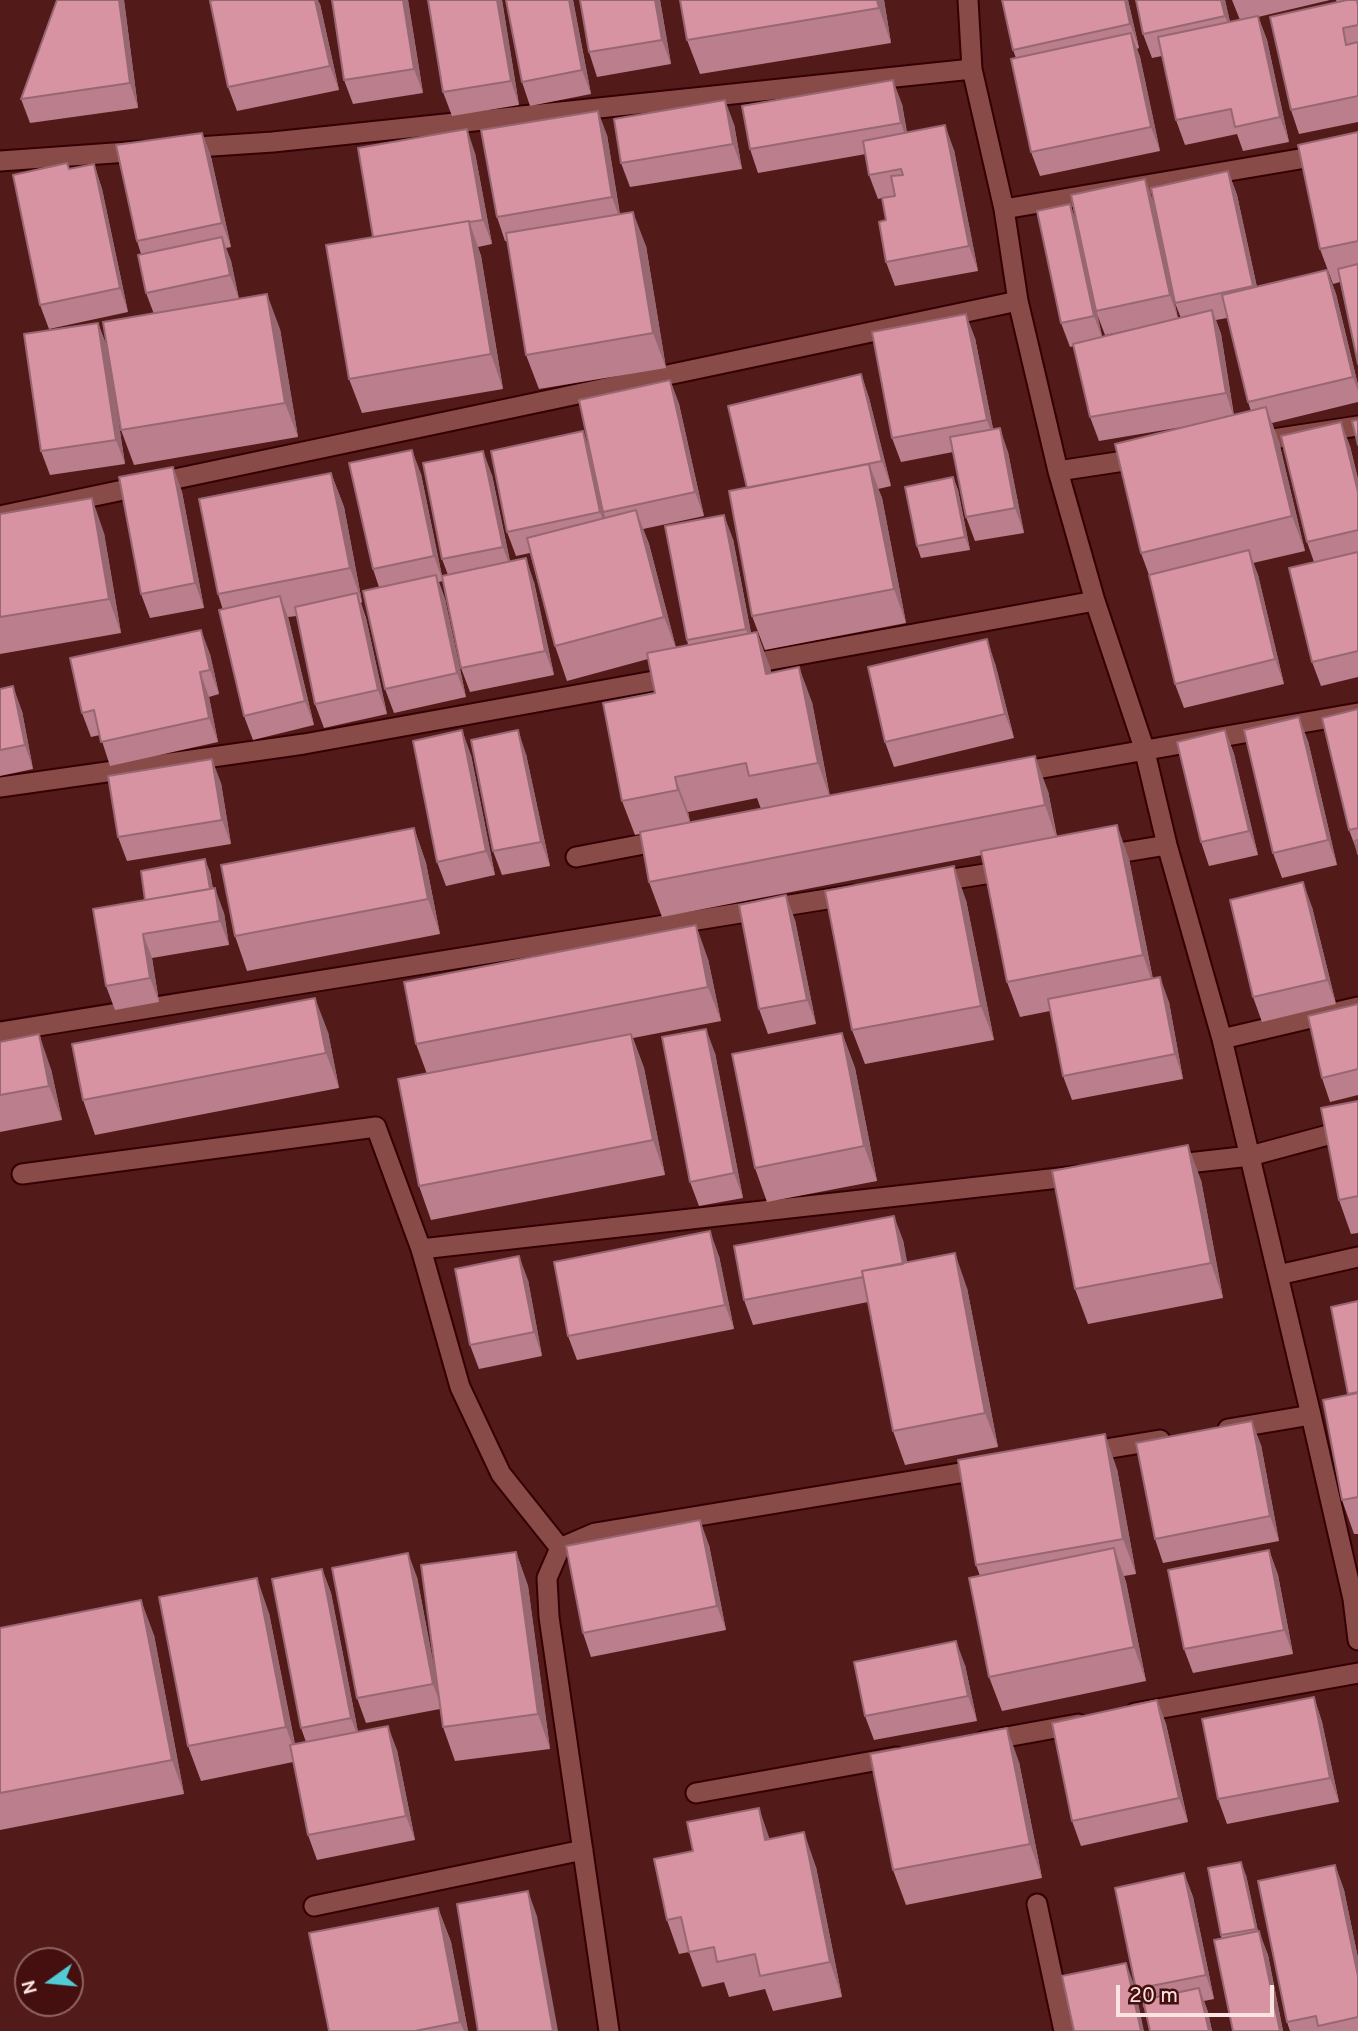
<!DOCTYPE html>
<style>
body{margin:0}
#map{position:relative;width:1358px;height:2031px;overflow:hidden;background:#521a19;font-family:Overpass,sans-serif}
canvas{display:block}
.north{position:absolute;left:14px;top:1947px;width:70px;height:70px;box-sizing:border-box;background:#460f0f;border:2px solid #8e6463;border-radius:50%;rotate:255deg;font-size:19px;font-weight:700;line-height:28px;text-align:center;color:#fae4e1}
.north::after{content:'';display:block;margin:auto;width:24px;height:32px;background:#52cbd7;clip-path:polygon(50% 0,100% 100%,50% 72%,0 100%)}
.scale{position:absolute;left:1116px;top:1985px;width:158px;height:32px;box-sizing:border-box;border:4px solid #fae4e1;border-top:0;padding-left:9px;font-size:21px;line-height:24px;white-space:nowrap;color:#fae4e1;-webkit-text-stroke:5px #460f0f;paint-order:stroke}
</style>
<div id="map">
<canvas width="1358" height="2031"></canvas>
<div class="north">N</div>
<div class="scale">20 m</div>
</div>
<script>
const c = document.querySelector('canvas').getContext('2d');
c.lineJoin = 'round';
const toPath = rows => new Path2D(rows.map(r => 'M' + r).join(''));
function trace(path, color, width, dash) { c.strokeStyle = color; c.lineWidth = width; c.lineCap = dash ? 'butt' : 'round'; c.setLineDash(dash || []); c.stroke(path); }
function paint(path, color) { c.fillStyle = color; c.fill(path, 'evenodd'); }
const service = toPath([
 [1170,1165,1250,1156,1358,1127],
 [421,1249,1077,1176]
]);
const minor = toPath([
 [968,0,972,69,1004,209,1018,301,1058,471,1095,601,1144,748,1167,845,1222,1039,1311,1415,1353,1599,1358,1640],
 [182,148,273,142,972,69],
 [0,161,142,151],
 [1004,209,1358,149],
 [1253,442,1358,426],
 [1058,471,1144,458],
 [0,516,1018,301],
 [743,665,1095,601],
 [1014,773,1358,713],
 [0,787,304,744,676,677],
 [1100,856,1167,845],
 [576,857,665,840],
 [934,882,1011,870],
 [0,1032,852,895],
 [1222,1039,1358,1007],
 [22,1174,376,1127,421,1249,460,1387,501,1474,560,1548],
 [1278,1275,1358,1257],
 [1228,1429,1311,1415],
 [1087,1452,1160,1440],
 [1135,1713,1358,1673],
 [984,1741,1078,1724],
 [696,1793,896,1757],
 [1037,1904,1064,2031],
 [314,1906,583,1850],
 [609,2031,549,1617,547,1578,560,1548,595,1533,984,1469]
]);
const wall = toPath([
 [124,0,138,108,30,123,21,99],
 [408,0,423,93,353,104,344,80],
 [428,0,502,0,519,105,452,116,443,92],
 [573,0,591,94,530,106,522,82],
 [580,0,660,0,671,64,597,77,589,52],
 [884,0,891,43,700,74,687,40],
 [1002,0,1128,0,1139,48,1137,49,1140,57,1160,151,1040,176,1031,152,1016,58,1013,50],
 [1136,0,1225,0,1230,22,1240,20,1232,0,1330,0,1258,17,1267,40,1289,142,1243,151,1237,134,1185,145,1176,120,1162,56,1152,58,1143,34],
 [1336,0,1358,0,1358,122,1299,134,1291,110,1337,2],
 [320,4,339,90,237,111,228,87],
 [902,104,907,132,954,150,978,271,895,286,886,262,886,220,882,198,878,199,869,175,866,154,758,173,750,149],
 [734,124,742,169,630,187,621,163],
 [1358,132,1358,364,1340,282,1333,284,1320,249],
 [202,133,211,157,231,247,226,248,231,261,239,299,280,329,298,437,134,465,121,430,154,314,146,293,141,254,137,241],
 [607,135,620,214,646,246,666,368,539,389,526,355,507,241,505,241,497,217],
 [475,153,492,244,478,247,481,256,503,389,362,413,349,379,373,237],
 [67,163,69,169,94,164,102,189,128,312,49,329,40,305],
 [1228,171,1237,195,1257,287,1327,270,1336,294,1358,385,1358,402,1272,423,1279,442,1305,551,1253,563,1258,575,1284,684,1184,708,1175,684,1149,575,1141,553,1194,425,1099,441,1090,417,1074,346,1070,347,1061,323,1078,225,1145,179,1154,204,1178,318,1181,318,1175,303],
 [1097,314,1105,335,1142,327,1102,337],
 [1227,318,1248,402,1251,411,1234,415,1221,334,1216,320],
 [98,323,107,347,125,464,50,475,41,451],
 [975,338,993,429,1008,452,1024,533,975,541,966,517,953,452,901,462,892,438],
 [861,374,869,398,891,486,878,489,882,498,906,623,765,650,752,616,747,488],
 [670,380,679,404,704,516,643,529,649,544,676,648,688,645,687,640,733,539,751,633,770,667,771,673,812,702,830,796,1048,791,1057,836,1129,859,1153,979,1169,1002,1183,1079,1072,1100,1063,1076,1050,1011,1020,1017,1007,982,982,855,662,917,649,882,640,834,635,835,622,801,655,693,648,659,567,681,555,646,530,553,516,556,507,532,583,431,590,452],
 [757,798,761,809,690,823,688,812],
 [1350,446,1358,479,1358,677,1321,686,1312,662,1314,562,1307,542],
 [173,467,182,492,204,608,150,618,141,594],
 [331,473,344,507,362,602,361,603,366,618,387,714,324,728,315,704,297,616,288,617,314,725,253,740,244,716,223,610,218,594],
 [421,474,443,581,439,582,445,599,466,697,394,713,385,689,379,587,373,569],
 [492,475,510,561,534,582,554,675,470,692,461,668,448,575,442,559],
 [953,477,958,490,970,550,921,558,917,546],
 [0,514,104,533,121,633,0,654],
 [210,654,219,694,209,697,218,742,110,766,100,735,91,737,82,713],
 [995,663,1014,738,894,767,885,742],
 [0,689,22,711,33,769,0,776],
 [1358,709,1358,854,1349,830],
 [1225,730,1234,754,1258,855,1209,866,1201,842],
 [1308,741,1337,865,1282,878,1273,853],
 [526,754,550,866,502,875,493,851],
 [471,755,495,875,446,886,437,862],
 [221,783,231,844,127,861,118,837],
 [414,828,426,863,440,934,247,971,235,936],
 [210,872,213,889,224,913,229,945,152,958,159,1002,115,1010,106,986,145,900],
 [966,900,994,1040,865,1064,852,1030],
 [1312,907,1336,1004,1262,1022,1253,997],
 [795,920,816,1024,768,1034,759,1009],
 [708,959,721,1021,633,1038,644,1068,665,1175,431,1220,419,1186,427,1074,416,1044],
 [1358,1004,1358,1095,1330,1102,1322,1078],
 [328,1032,339,1088,95,1135,83,1100],
 [842,1033,855,1068,877,1181,767,1202,755,1168],
 [0,1042,51,1069,62,1120,0,1132],
 [715,1053,743,1198,699,1206,690,1182],
 [1358,1101,1358,1233,1351,1234,1339,1200],
 [1201,1180,1223,1298,1088,1324,1075,1289],
 [903,1240,907,1263,967,1288,998,1447,905,1465,893,1431,868,1302,753,1325,744,1300],
 [719,1256,734,1329,577,1360,568,1336],
 [528,1280,542,1356,479,1369,470,1345],
 [1358,1301,1358,1534,1354,1534,1342,1500,1348,1395,1331,1307],
 [1261,1445,1279,1541,1163,1563,1155,1539],
 [1117,1469,1136,1574,1124,1576,1126,1582,1146,1681,1002,1711,989,1677,980,1576,976,1565],
 [709,1545,726,1630,591,1657,583,1633],
 [1269,1550,1278,1575,1293,1654,1193,1673,1184,1649],
 [516,1552,528,1586,550,1749,455,1761,443,1727,440,1709,366,1723,357,1698,417,1577,436,1678],
 [322,1569,331,1593,358,1732,397,1750,415,1840,317,1860,308,1835,293,1762,201,1781,188,1746,269,1613,295,1744,306,1742,301,1728],
 [0,1628,154,1635,184,1794,0,1830],
 [965,1665,977,1721,874,1740,865,1716],
 [1314,1697,1322,1722,1339,1802,1227,1824,1218,1799],
 [1157,1700,1166,1724,1188,1822,1081,1846,1072,1821],
 [1019,1762,1042,1878,906,1905,893,1870],
 [770,1839,816,1867,842,1997,773,2011,765,1989,729,1997,724,1982,702,1987,689,1952,679,1954,667,1920],
 [1335,1865,1344,1890,1358,1958,1358,2031,1290,2031,1287,2022],
 [1184,1873,1193,1897,1214,1999,1204,2001,1208,2012,1212,2031,1150,2031,1146,2013,1136,1989],
 [1246,1875,1258,1931,1268,1955,1283,2031,1233,2031,1221,1935],
 [438,1908,451,1942,468,2031,329,2031]
]);
const shadedWall = toPath([
 [119,0,124,0,138,108,130,83],
 [315,0,318,0,320,4,339,90,330,66],
 [403,0,408,0,423,93,414,69],
 [497,0,502,0,519,105,511,81],
 [569,0,573,0,591,94,582,70],
 [655,0,660,0,671,64,662,40],
 [877,0,884,0,891,43,879,8],
 [1125,0,1128,0,1139,48,1130,24],
 [1221,0,1225,0,1234,40,1225,16],
 [1258,16,1267,40,1289,142,1280,117],
 [1131,33,1140,57,1160,151,1151,127],
 [893,80,902,104,909,147,901,123],
 [725,100,734,124,742,169,733,144],
 [598,111,607,135,621,222,612,197],
 [945,125,954,150,978,271,969,246],
 [467,129,475,153,492,244,483,220],
 [202,133,211,157,231,247,222,223],
 [94,164,102,189,128,312,120,288],
 [1228,171,1237,195,1262,311,1253,286],
 [1145,179,1154,204,1178,319,1170,295],
 [1070,204,1079,228,1103,340,1094,316],
 [633,212,646,246,666,368,653,333],
 [469,221,481,256,503,389,491,354],
 [222,237,231,261,239,299,230,275],
 [1327,270,1336,294,1358,385,1358,391,1353,377],
 [267,294,280,329,298,437,285,403],
 [1212,310,1221,334,1234,418,1226,393],
 [966,314,975,338,996,444,987,420],
 [98,323,107,347,125,464,116,440],
 [861,374,869,398,891,486,882,461],
 [670,380,679,404,704,516,695,492],
 [1266,407,1279,442,1305,551,1292,516],
 [1341,422,1350,446,1358,479,1358,492],
 [1000,428,1008,452,1024,533,1015,508],
 [583,431,592,456,609,536,600,512],
 [412,450,421,474,443,581,434,556],
 [483,451,492,475,512,572,503,547],
 [869,464,882,498,906,623,894,589],
 [173,467,182,492,204,608,195,583],
 [331,473,344,507,362,602,350,568],
 [953,477,958,490,970,550,965,537],
 [92,498,104,533,121,633,109,599],
 [636,510,649,544,677,651,664,617],
 [724,515,733,539,755,654,746,629],
 [1249,550,1258,575,1284,684,1275,659],
 [526,558,534,582,554,675,545,651],
 [436,575,445,599,466,697,457,673],
 [357,593,366,618,387,714,378,690],
 [280,596,289,620,314,725,305,701],
 [201,630,210,654,219,694,210,670],
 [757,632,770,667,778,708,766,674],
 [987,639,995,663,1014,738,1005,714],
 [799,667,812,702,830,798,818,763],
 [200,672,209,697,218,742,209,718],
 [13,686,22,711,33,769,25,745],
 [1299,717,1308,741,1337,865,1328,840],
 [462,730,471,755,495,875,486,851],
 [518,730,526,754,550,866,541,842],
 [1225,730,1234,754,1258,855,1249,831],
 [1035,756,1048,791,1057,840,1045,805],
 [212,759,221,783,231,844,222,820],
 [675,777,688,812,691,825,678,790],
 [1117,825,1129,859,1155,990,1143,955],
 [414,828,426,863,440,934,428,899],
 [205,859,210,872,216,907,211,895],
 [954,866,966,900,994,1040,981,1006],
 [1303,882,1312,907,1336,1004,1327,980],
 [215,888,224,913,229,945,220,921],
 [786,895,795,920,816,1024,807,1000],
 [696,925,708,959,721,1021,708,987],
 [143,934,152,958,159,1002,150,978],
 [1160,977,1169,1002,1183,1079,1175,1054],
 [315,998,328,1032,339,1088,326,1053],
 [706,1029,715,1053,743,1198,734,1173],
 [842,1033,855,1068,877,1181,864,1146],
 [39,1034,51,1069,62,1120,49,1086],
 [631,1034,644,1068,665,1175,653,1140],
 [1188,1145,1201,1180,1223,1298,1211,1263],
 [894,1216,903,1240,913,1293,904,1269],
 [710,1231,719,1256,734,1329,725,1305],
 [955,1253,967,1288,998,1447,985,1413],
 [519,1256,528,1280,542,1356,534,1332],
 [1252,1421,1261,1445,1279,1541,1270,1516],
 [1105,1434,1117,1469,1136,1574,1123,1539],
 [700,1520,709,1545,726,1630,717,1606],
 [1114,1548,1126,1582,1146,1681,1134,1647],
 [1269,1550,1278,1575,1293,1654,1284,1630],
 [516,1552,528,1586,550,1749,538,1714],
 [408,1553,417,1577,442,1708,433,1684],
 [322,1569,331,1593,360,1742,351,1718],
 [257,1578,269,1613,298,1761,286,1727],
 [141,1600,154,1635,184,1794,172,1760],
 [956,1641,965,1665,977,1721,968,1696],
 [1314,1697,1322,1722,1339,1802,1330,1778],
 [1157,1700,1166,1724,1188,1822,1179,1798],
 [388,1726,397,1750,415,1840,406,1816],
 [1007,1728,1019,1762,1042,1878,1030,1844],
 [759,1808,771,1843,765,1840],
 [804,1832,816,1867,842,1997,830,1962],
 [1241,1862,1246,1875,1260,1941,1256,1929],
 [1335,1865,1344,1890,1358,1958,1358,1976],
 [1184,1873,1193,1897,1214,1999,1206,1975],
 [528,1891,537,1916,558,2031,553,2031],
 [438,1908,451,1942,468,2031,464,2031,460,2022],
 [1259,1931,1268,1955,1283,2031,1280,2031],
 [1126,1963,1135,1987,1144,2031,1141,2031],
 [1199,1988,1208,2012,1212,2031,1209,2031]
]);
const building = toPath([
 [57,0,119,0,130,83,21,99,57,0],
 [214,0,315,0,330,66,228,87,210,1,214,0],
 [332,0,403,0,414,69,344,80,332,0],
 [428,0,497,0,511,81,443,92,428,0],
 [506,0,569,0,582,70,522,82,506,0],
 [580,0,655,0,662,40,589,52,580,0],
 [680,0,877,0,879,8,687,40,680,0],
 [1002,0,1125,0,1130,24,1013,50,1002,0],
 [1136,0,1221,0,1225,16,1143,34,1136,0],
 [1347,0,1357,0,1358,6,1358,25,1343,28,1346,45,1358,42,1358,96,1291,110,1270,17,1347,0],
 [1258,16,1280,117,1235,127,1231,109,1176,120,1158,37,1258,16],
 [1131,33,1151,127,1031,152,1011,59,1131,33],
 [893,80,901,123,750,149,742,106,893,80],
 [725,100,733,144,621,163,614,119,725,100],
 [598,111,612,197,497,217,481,130,598,111],
 [945,125,969,246,886,262,879,222,886,220,882,198,895,196,891,176,903,175,901,169,869,175,863,141,945,125],
 [467,129,483,220,469,222,469,221,373,237,358,148,467,129],
 [1358,132,1358,241,1320,249,1298,145,1358,132],
 [202,133,222,223,137,241,116,145,202,133],
 [67,163,69,169,94,164,120,288,40,305,13,175,67,163],
 [1228,171,1253,286,1175,303,1151,188,1228,171],
 [1145,179,1170,295,1096,311,1071,195,1145,179],
 [1070,204,1094,316,1061,323,1037,211,1070,204],
 [633,212,653,333,526,355,506,233,633,212],
 [469,221,491,354,349,379,326,245,469,221],
 [222,237,230,275,146,293,138,255,222,237],
 [1358,264,1358,364,1338,269,1358,264],
 [1327,270,1353,377,1248,402,1222,295,1327,270],
 [267,294,285,403,121,430,103,322,267,294],
 [1212,310,1226,393,1090,417,1073,344,1212,310],
 [966,314,987,420,892,438,872,332,966,314],
 [98,323,116,440,41,451,24,334,98,323],
 [861,374,882,461,747,488,728,406,861,374],
 [670,380,695,492,603,512,579,400,670,380],
 [1266,407,1292,516,1141,553,1115,444,1266,407],
 [1358,420,1358,445,1352,421,1358,420],
 [1341,422,1358,492,1358,530,1307,542,1281,436,1341,422],
 [1000,428,1015,508,966,517,950,437,1000,428],
 [583,431,600,512,507,532,491,451,583,431],
 [412,450,434,556,373,569,349,463,412,450],
 [483,451,503,547,442,559,423,463,483,451],
 [869,464,894,589,752,616,729,491,869,464],
 [173,467,195,583,141,594,119,477,173,467],
 [331,473,350,568,218,594,199,499,331,473],
 [953,477,965,537,917,546,905,487,953,477],
 [92,498,109,599,0,617,0,514,92,498],
 [636,510,664,617,555,646,527,538,636,510],
 [724,515,746,629,687,640,665,526,724,515],
 [1249,550,1275,659,1175,684,1149,575,1249,550],
 [1358,552,1358,651,1312,662,1289,568,1358,552],
 [526,558,545,651,461,668,442,576,526,558],
 [436,575,457,673,385,689,363,591,436,575],
 [357,593,378,690,315,704,295,607,357,593],
 [280,596,305,701,244,716,219,610,280,596],
 [201,630,210,670,200,672,209,718,101,742,94,710,82,713,70,658,201,630],
 [757,632,766,674,799,667,818,763,749,776,746,763,675,777,678,790,622,801,603,703,655,693,647,653,757,632],
 [987,639,1005,714,885,742,868,667,987,639],
 [13,686,25,745,0,750,0,689,13,686],
 [1358,709,1358,828,1349,830,1322,718,1358,709],
 [1299,717,1328,840,1273,853,1244,730,1299,717],
 [462,730,486,851,437,862,413,741,462,730],
 [518,730,541,842,493,851,471,740,518,730],
 [1225,730,1249,831,1201,842,1177,742,1225,730],
 [1035,756,1045,805,649,882,640,832,1035,756],
 [212,759,222,820,118,837,108,776,212,759],
 [1117,825,1143,955,1007,982,981,851,1117,825],
 [414,828,428,899,235,936,221,865,414,828],
 [1358,840,1358,854,1355,841,1358,840],
 [205,859,210,889,145,900,141,871,205,859],
 [954,866,981,1006,852,1030,825,891,954,866],
 [1303,882,1327,980,1253,997,1230,900,1303,882],
 [215,888,220,921,143,934,150,978,106,986,93,909,215,888],
 [786,895,807,1000,759,1009,739,905,786,895],
 [696,925,708,987,416,1044,404,982,696,925],
 [1160,977,1175,1054,1063,1076,1048,999,1160,977],
 [315,998,326,1053,83,1100,72,1044,315,998],
 [1358,1004,1358,1069,1322,1078,1308,1016,1358,1004],
 [706,1029,734,1173,690,1182,662,1037,706,1029],
 [842,1033,864,1146,755,1168,732,1054,842,1033],
 [39,1034,49,1086,0,1095,0,1042,39,1034],
 [631,1034,653,1140,419,1186,398,1079,631,1034],
 [1358,1101,1358,1196,1339,1200,1321,1108,1358,1101],
 [1188,1145,1211,1263,1075,1289,1052,1171,1188,1145],
 [894,1216,903,1264,862,1271,863,1277,744,1300,734,1246,894,1216],
 [710,1231,725,1305,568,1336,554,1262,710,1231],
 [955,1253,985,1413,893,1431,862,1271,955,1253],
 [519,1256,534,1332,470,1345,455,1269,519,1256],
 [1358,1301,1358,1392,1348,1394,1331,1307,1358,1301],
 [1358,1393,1358,1497,1342,1500,1323,1400,1358,1393],
 [1252,1421,1270,1516,1155,1539,1136,1443,1252,1421],
 [1105,1434,1123,1539,976,1565,958,1460,1105,1434],
 [700,1520,717,1606,583,1633,566,1546,700,1520],
 [1114,1548,1134,1647,989,1677,969,1578,1114,1548],
 [1269,1550,1284,1630,1184,1649,1168,1570,1269,1550],
 [516,1552,538,1714,443,1727,421,1565,516,1552],
 [408,1553,433,1684,357,1698,332,1568,408,1553],
 [322,1569,351,1718,301,1728,272,1579,322,1569],
 [257,1578,286,1727,188,1746,159,1597,257,1578],
 [141,1600,172,1760,0,1793,0,1628,141,1600],
 [956,1641,968,1696,865,1716,854,1662,956,1641],
 [1314,1697,1330,1778,1218,1799,1202,1719,1314,1697],
 [1157,1700,1179,1798,1072,1821,1052,1723,1157,1700],
 [388,1726,406,1816,308,1835,290,1745,388,1726],
 [1007,1728,1030,1844,893,1870,870,1754,1007,1728],
 [759,1808,765,1840,804,1832,830,1962,760,1976,755,1954,717,1962,714,1947,689,1952,681,1917,667,1920,654,1859,693,1851,687,1822,759,1808],
 [1241,1862,1256,1929,1221,1935,1208,1868,1241,1862],
 [1335,1865,1358,1976,1358,2017,1318,2026,1316,2016,1287,2022,1258,1881,1335,1865],
 [1184,1873,1206,1975,1136,1989,1115,1888,1184,1873],
 [528,1891,553,2031,478,2031,457,1904,528,1891],
 [438,1908,460,2022,415,2031,329,2031,309,1933,438,1908],
 [1259,1931,1280,2031,1233,2031,1214,1940,1259,1931],
 [1126,1963,1141,2031,1074,2031,1062,1976,1126,1963],
 [1199,1988,1209,2031,1150,2031,1143,2000,1199,1988]
]);
trace(service, '#340003', 23);
trace(minor, '#340003', 23);
trace(service, '#894b47', 19);
trace(minor, '#894b47', 19);
paint(wall, '#ba7e8c');
paint(shadedWall, '#976772');
paint(building, '#d893a3');
trace(building, '#976772', 2);
</script>
